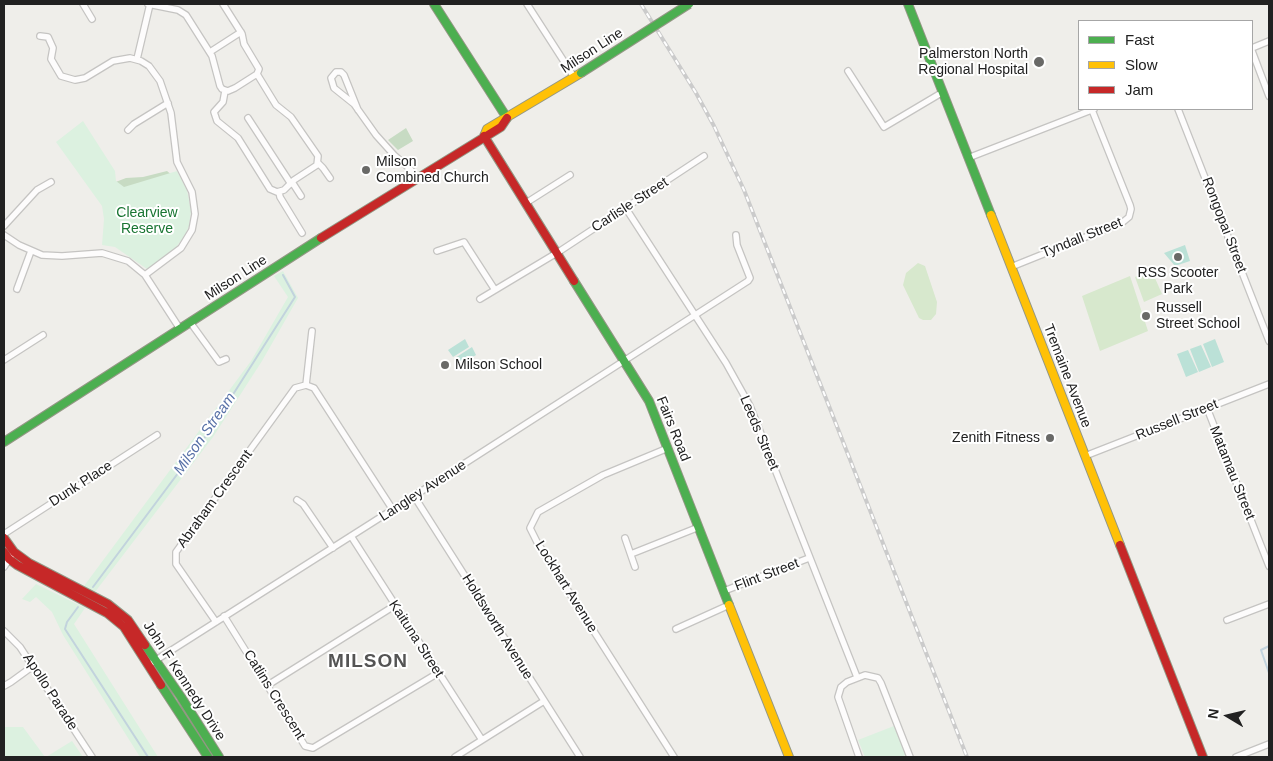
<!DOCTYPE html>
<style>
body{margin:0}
#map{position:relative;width:1273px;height:761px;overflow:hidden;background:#efeeea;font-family:Helvetica,sans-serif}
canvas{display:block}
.frame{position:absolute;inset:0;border:5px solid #212121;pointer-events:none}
.legend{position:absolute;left:1078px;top:20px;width:175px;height:90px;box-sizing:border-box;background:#fff;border:1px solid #a6a6a6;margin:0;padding:6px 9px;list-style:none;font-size:15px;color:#212121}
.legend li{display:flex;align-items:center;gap:10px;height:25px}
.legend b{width:25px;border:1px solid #a6a6a6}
.north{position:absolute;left:1203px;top:691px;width:50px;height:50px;-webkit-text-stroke:4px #fff;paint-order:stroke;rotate:279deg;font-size:14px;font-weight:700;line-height:20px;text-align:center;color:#212121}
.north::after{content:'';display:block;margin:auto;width:18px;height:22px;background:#212121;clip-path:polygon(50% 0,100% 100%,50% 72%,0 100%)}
</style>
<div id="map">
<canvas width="1273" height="761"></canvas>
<div class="frame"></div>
<ul class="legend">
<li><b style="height:6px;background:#4caf50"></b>Fast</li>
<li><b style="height:6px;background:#ffc107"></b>Slow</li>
<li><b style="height:6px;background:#c62828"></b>Jam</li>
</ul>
<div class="north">N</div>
</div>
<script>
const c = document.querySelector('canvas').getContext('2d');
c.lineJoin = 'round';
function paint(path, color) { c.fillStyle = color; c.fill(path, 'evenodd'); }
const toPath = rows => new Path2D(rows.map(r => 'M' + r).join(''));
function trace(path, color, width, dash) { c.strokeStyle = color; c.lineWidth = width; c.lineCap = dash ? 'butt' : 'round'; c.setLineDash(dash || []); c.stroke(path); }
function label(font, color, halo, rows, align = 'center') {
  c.font = font + ' Helvetica,sans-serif'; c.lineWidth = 4; c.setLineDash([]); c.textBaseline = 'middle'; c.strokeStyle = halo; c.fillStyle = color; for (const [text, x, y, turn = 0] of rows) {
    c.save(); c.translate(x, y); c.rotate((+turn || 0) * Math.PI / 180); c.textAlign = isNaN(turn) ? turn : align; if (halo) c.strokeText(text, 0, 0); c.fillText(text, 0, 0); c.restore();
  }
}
const grass = toPath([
 [918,263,925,266,937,302,936,314,931,320,923,320,919,318,903,285,906,273],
 [1151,269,1162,294,1144,302,1135,277],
 [1130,276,1148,331,1100,351,1082,296]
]);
const forest = toPath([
 [406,128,413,141,398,150,388,140],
 [167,171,174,177,124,191,113,183,126,178,143,177]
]);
const park = toPath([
 [83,121,115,171,116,181,124,187,177,171,187,190,191,211,189,226,185,235,175,249,147,269,115,247,102,245,104,219,102,206,56,142],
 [283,271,298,298,262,361,213,437,95,592,84,586,251,361,288,297,274,276],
 [36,584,85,608,74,624,158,757,140,757,63,635,52,612,36,597,30,602,22,599],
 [894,726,906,755,900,757,865,757,858,740],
 [4,727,23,727,45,757,4,757],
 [72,741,83,757,46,757]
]);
const pitch = toPath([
 [1185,245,1190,261,1175,266,1164,253],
 [465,339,469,347,453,357,448,350],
 [1215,339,1224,362,1212,367,1203,344],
 [1201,345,1211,367,1199,372,1190,349],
 [472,347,476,355,460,365,455,358],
 [1188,350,1198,372,1186,377,1177,354]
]);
const stream = toPath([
 [93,587,211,429,295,297,283,275],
 [78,607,67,622,65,629,148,757],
 [1269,646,1261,650,1269,673]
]);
const street = toPath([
 [83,4,92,19],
 [148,4,178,10,186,15,212,56,220,86,222,89,228,91,235,88,257,74,259,69,244,44,242,34,223,4],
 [527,4,574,77],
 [40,36,48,37,53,48,51,59,61,76,75,80,85,78,113,61,130,58,141,61,149,66,160,81,171,113,177,162,192,192,195,214,192,230,181,248,145,275],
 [1252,48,1269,41],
 [1252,51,1269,96],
 [210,52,241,32],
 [137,59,150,4],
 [848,71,884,127,943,92],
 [225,91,223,102,214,112,217,121,238,138,270,189,277,192,284,190,294,180,317,165,318,156,291,117,276,105,257,74],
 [1178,109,1269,341],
 [358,110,344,75,341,72,336,72,331,78,334,88,354,104,376,135,394,155,410,169,417,178],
 [248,118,291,184],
 [128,130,134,124,168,103],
 [968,158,1094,109],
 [318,163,323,168,330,178],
 [292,182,301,196],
 [279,192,280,197,302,233],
 [526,203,570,175],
 [625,207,726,363,750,406,857,677],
 [4,226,37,190,51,182],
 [4,235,19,245,42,255,62,256,102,253,128,261,145,275,180,329],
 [437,251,464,242,495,290],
 [1011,267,1123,222,1129,217,1131,209,1130,205,1092,110],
 [17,289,31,251],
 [480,299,560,251,704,156],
 [190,322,219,362,226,359],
 [4,360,43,335],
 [306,385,312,331],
 [1207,408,1269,566],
 [668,448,603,475,538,512,530,528,537,542,674,757],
 [1085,456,1269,384],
 [414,496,580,757],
 [297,500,303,504,333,548],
 [4,534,157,435],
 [351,536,482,740],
 [625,538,635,567],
 [631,554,699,527],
 [4,567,14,552],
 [724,591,809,558],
 [224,616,305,746,313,748,438,673],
 [1227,620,1269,604],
 [216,622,176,564,176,552,295,388,306,385,314,388,393,510],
 [676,629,729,605],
 [4,631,20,647,92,757],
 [153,662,414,496,748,281,750,278,737,245,736,235],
 [268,685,394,606],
 [4,686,11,682,33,666],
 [455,757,544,701],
 [859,757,838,697,841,687,847,682,865,675,878,678,881,683,910,757],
 [1236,757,1269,744]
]);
const fast = toPath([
 [434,4,507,118],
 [908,4,991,215],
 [574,281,649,401,729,605],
 [4,442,321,238],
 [145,645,181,697,219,757],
 [161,685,208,757]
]);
const slow = toPath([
 [485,134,487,129,581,73],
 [991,215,1120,545],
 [729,605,789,757]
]);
const jam = toPath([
 [484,136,574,281],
 [321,238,501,127,507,118],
 [4,538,14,552,29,563,108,604,128,620,145,645],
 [1120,545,1203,757],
 [4,552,9,559,17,565,107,613,124,627,161,685]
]);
const rail = toPath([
 [641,4,696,93,714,126,744,190,967,757]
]);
const fastBridge = toPath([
 [581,73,689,4]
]);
const markers = [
 [1039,62,6,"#696967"],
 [366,170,5,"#696967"],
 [1178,257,5,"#696967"],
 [1146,316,5,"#696967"],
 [445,365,5,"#696967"],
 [1050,438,5,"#696967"]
];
const streetNames = [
 ["Milson Line",592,51,-33],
 ["Carlisle Street",630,205,-33],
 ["Rongopai Street",1224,225,69],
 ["Tyndall Street",1082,238,-22],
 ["Milson Line",236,278,-33],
 ["Tremaine Avenue",1067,376,69],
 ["Russell Street",1177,420,-22],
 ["Fairs Road",673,429,68],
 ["Leeds Street",759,433,67],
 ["Matamau Street",1232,473,68],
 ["Dunk Place",81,484,-33],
 ["Langley Avenue",423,491,-33],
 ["Abraham Crescent",215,499,-54],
 ["Flint Street",767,575,-21],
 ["Lockhart Avenue",566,587,58],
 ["Holdsworth Avenue",497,627,58],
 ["Kaituna Street",416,639,57],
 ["John F Kennedy Drive",184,681,57],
 ["Apollo Parade",50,692,57],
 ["Catlins Crescent",274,695,58]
];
const poiNames = [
 ["Palmerston North",1028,54,"right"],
 ["Regional Hospital",1028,70,"right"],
 ["Milson",376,162],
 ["Combined Church",376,178],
 ["RSS Scooter",1178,273,"center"],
 ["Park",1178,289,"center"],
 ["Russell",1156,308],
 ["Street School",1156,324],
 ["Milson School",455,365],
 ["Zenith Fitness",1040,438,"right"]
];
const parkNames = [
 ["Clearview",147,213],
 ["Reserve",147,229]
];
const waterNames = [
 ["Milson Stream",205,434,-55]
];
const districtNames = [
 ["MILSON",368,662]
];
paint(grass, '#d7e8cd');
paint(forest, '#c7dbc3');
paint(park, '#dcf1e0');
paint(pitch, '#bbe1d7');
trace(stream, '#c2d3dd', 2);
trace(street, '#c5c4c2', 8);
trace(fast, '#939784', 10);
trace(slow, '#939784', 10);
trace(jam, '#939784', 10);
trace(street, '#fdfcfc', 5.5);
trace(fast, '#4caf50', 8);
trace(slow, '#ffc107', 8);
trace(jam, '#c62828', 8);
trace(rail, '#cbcbcb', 4);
trace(rail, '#fff', 2, [5.5]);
trace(fastBridge, '#939784', 10, []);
trace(fastBridge, '#4caf50', 8);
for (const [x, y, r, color] of markers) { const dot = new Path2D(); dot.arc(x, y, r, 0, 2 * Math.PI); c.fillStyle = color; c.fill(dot); trace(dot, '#fff', 2); }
label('14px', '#212121', '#fff', streetNames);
label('14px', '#212121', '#fff', poiNames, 'left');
label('14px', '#197532', '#fff', parkNames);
label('italic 15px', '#5871a7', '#fff', waterNames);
c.letterSpacing = '1px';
label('bold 19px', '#545454', '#fff', districtNames);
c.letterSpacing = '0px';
</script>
